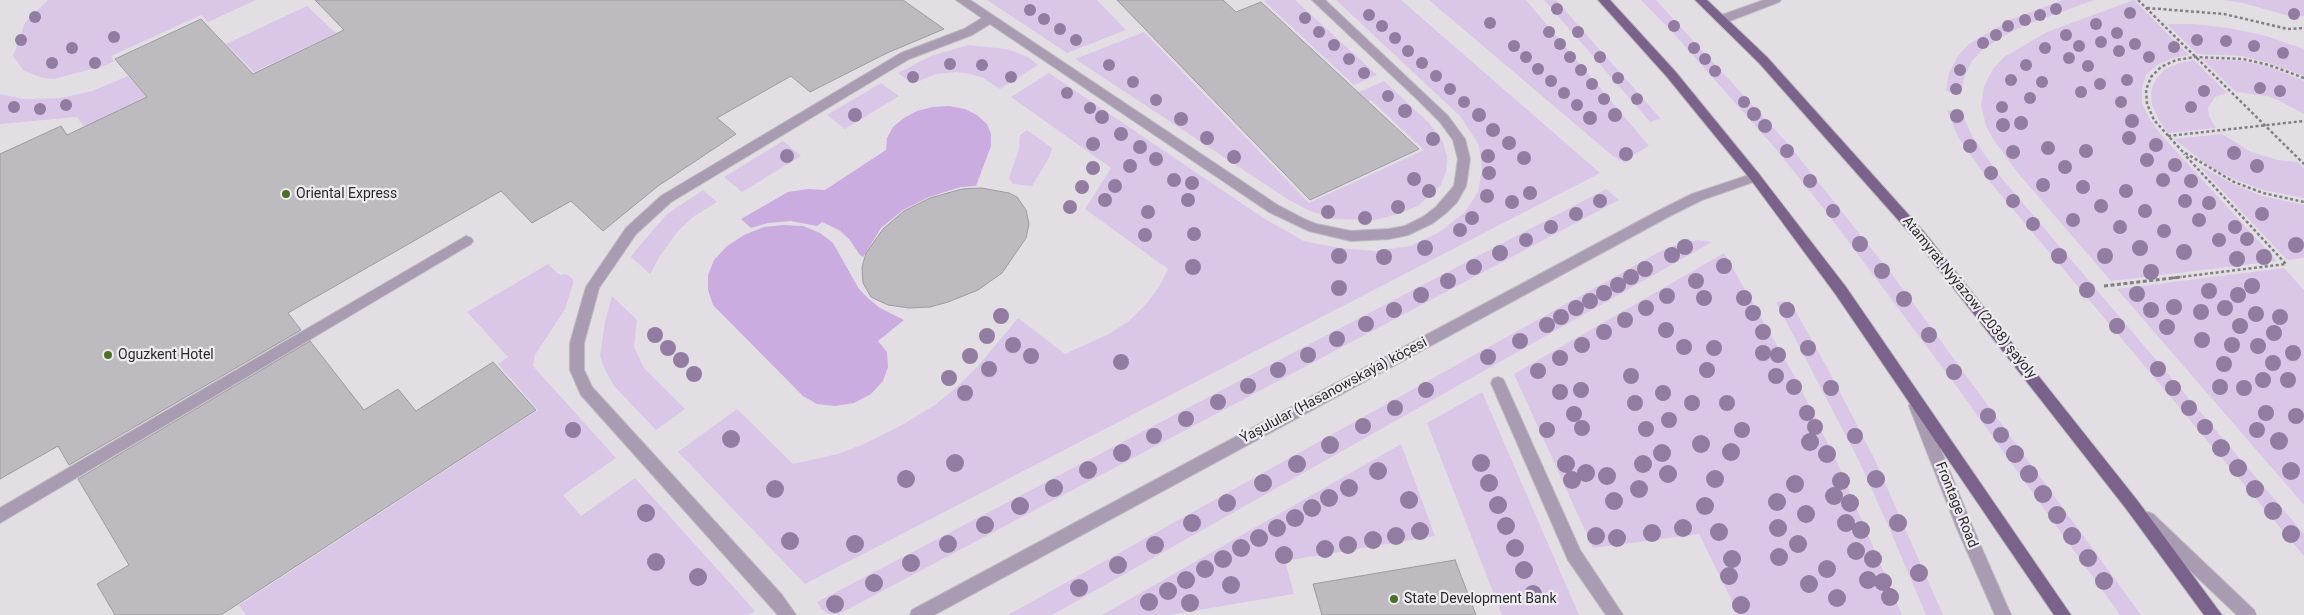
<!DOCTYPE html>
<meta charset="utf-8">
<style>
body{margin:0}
canvas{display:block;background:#e2dee4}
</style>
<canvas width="2304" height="615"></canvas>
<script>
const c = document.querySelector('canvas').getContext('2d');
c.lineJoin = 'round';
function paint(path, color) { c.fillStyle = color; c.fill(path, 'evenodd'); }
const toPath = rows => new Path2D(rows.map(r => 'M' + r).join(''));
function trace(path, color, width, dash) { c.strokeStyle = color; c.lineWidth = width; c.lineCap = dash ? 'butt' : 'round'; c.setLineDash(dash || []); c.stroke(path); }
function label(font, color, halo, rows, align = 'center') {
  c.font = font + ' Roboto,sans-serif'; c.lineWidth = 4.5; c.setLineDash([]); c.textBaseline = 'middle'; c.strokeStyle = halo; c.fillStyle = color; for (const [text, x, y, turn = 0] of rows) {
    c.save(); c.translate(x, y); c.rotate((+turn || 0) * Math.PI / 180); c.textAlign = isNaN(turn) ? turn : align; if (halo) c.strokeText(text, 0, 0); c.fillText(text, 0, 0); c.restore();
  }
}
const green = toPath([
 [48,0,256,0,208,22,201,15,111,56,114,61,107,65,54,79,43,78,24,71,13,56,25,23],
 [987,0,1097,0,1126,30,1067,53],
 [1267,0,1295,0,1377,75,1354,85,1264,1],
 [1336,0,1401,0,1600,173,805,584,678,452,737,409,793,464,838,454,864,444,902,425,935,405,958,386,978,366,1018,318,1065,354,1109,334,1129,321,1146,304,1159,287,1168,269,1085,209,1111,168,1011,97,1049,73,1265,219,1304,241,1339,248,1375,251,1410,246,1438,233,1464,213,1478,192,1482,170,1479,145,1460,116],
 [1429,0,1526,0,1649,146,1630,157,1626,163,1614,157],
 [1544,0,1556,0,1661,119,1650,122],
 [1641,0,1656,0,1789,145,1897,281,2141,615,2120,615,1957,387,1824,209,1775,148,1675,35],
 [2063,0,2094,0,2023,26,2000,38,1982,50,1972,61,1964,78,1961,95,1946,91,1949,73,1958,56,1969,44,2012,19],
 [2134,0,2189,55,2173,58,2157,65,2146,75,2142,88,2142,103,2150,120,2163,137,2277,261,2111,281,2017,172,1993,139,1986,126,1981,105,1984,86,1993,69,2004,57,2047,32],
 [2224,0,2304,0,2304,16,2293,17,2243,3],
 [307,6,336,33,254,72,226,44],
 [2167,24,2194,24,2229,28,2266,36,2304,49,2304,76,2269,63,2242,56,2197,54],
 [1144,32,1309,203,1424,150,1371,100,1362,104,1352,95,1384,81,1429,123,1443,142,1447,157,1446,171,1441,185,1418,206,1395,215,1375,220,1334,219,1310,211,1289,200,1075,59],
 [968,45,1007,49,1028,57,1038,65,1000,89,983,78,970,74,956,72,936,74,912,84,898,73,931,56],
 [2202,59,2244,61,2269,67,2304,81,2304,114,2280,101,2267,96,2236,92],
 [2194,60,2227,93,2215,97,2208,108,2209,116,2216,128,2168,133,2159,120,2152,105,2151,91,2156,79,2165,69,2180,63],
 [128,76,147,97,84,127,77,117,0,124,0,94,24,99,61,98,92,91],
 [881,83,899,96,845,129,827,115],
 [1947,110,1962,113,1972,136,1999,175,2304,534,2304,556,1986,177,1958,137],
 [1027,130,1052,148,1049,158,1032,186,1013,184,1009,178,1019,149,1020,135],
 [2222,134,2251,152,2278,160,2297,162,2304,168,2304,198,2263,190,2236,180,2210,167,2174,139],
 [783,141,801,156,742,192,724,177],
 [2198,165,2233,184,2262,196,2304,205,2304,258,2287,260],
 [1606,189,1619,200,839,614,828,614,821,609,817,602],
 [703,190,717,202,693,217,678,231,660,256,650,274,631,257,636,250,667,214],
 [1698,240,1712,242,1052,615,1008,615,1661,251,1678,244],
 [1724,253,1795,377,1837,462,1902,615,1739,615,1699,534,1593,548,1514,374],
 [548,264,557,273,561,275,566,274,573,279,573,284,565,309,535,355,533,366,616,458,563,495,581,516,635,478,755,611,748,615,246,615,239,605,538,410,498,364,508,357,467,312],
 [2284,268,2304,290,2304,505,2117,289],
 [612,296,637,320,634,347,644,368,685,409,656,430,614,386,605,370,600,356,605,322],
 [1790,301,1830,373,1874,458,1943,615,1926,615,1887,523,1858,459,1776,302],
 [1482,392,1579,615,1502,615,1427,423],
 [1401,444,1435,536,1285,561,1294,594,1169,615,1102,615]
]);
const water = toPath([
 [949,106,965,109,977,115,987,124,991,134,991,146,976,186,961,187,929,197,903,210,881,228,863,257,860,255,849,239,839,230,822,222,817,226,791,221,768,223,751,228,741,219,788,192,808,189,825,190,886,150,887,138,893,127,904,118,917,111,933,107],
 [784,225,803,226,820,233,833,243,859,289,869,299,880,308,904,320,878,341,887,352,888,367,883,381,871,394,854,403,835,406,817,404,803,396,713,305,708,290,708,275,714,260,727,246,744,235,764,227]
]);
const building = toPath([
 [315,0,903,0,944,29,887,53,810,92,791,76,717,118,736,134,658,186,603,231,571,201,532,223,501,191,288,313,301,330,69,465,58,446,0,479,0,154,61,126,67,135,147,97,115,59,201,19,253,74,344,30,315,0],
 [1117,0,1223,0,1236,12,1261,2,1419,149,1310,200,1117,0],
 [981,188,1009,193,1017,197,1026,210,1029,224,1026,238,1002,273,978,290,948,302,930,307,909,308,888,305,871,297,863,283,862,267,866,253,883,229,904,211,930,198,962,189,981,188],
 [310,341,364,410,398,389,416,411,493,362,536,410,221,615,115,615,97,584,129,565,78,479,310,341],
 [1455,560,1476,615,1322,615,1313,584,1455,560]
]);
const pathFar1 = toPath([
 [2138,0,2304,164],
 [2147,8,2224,14,2288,29,2304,28],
 [2304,78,2269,65,2243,59,2195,57,2176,60,2161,67,2151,77,2146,90,2147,104,2154,120,2182,151,2234,182,2263,193,2304,202],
 [2168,136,2304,121],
 [2172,278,2286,264,2184,154]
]);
const path = toPath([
 [2104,286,2182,277]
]);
const service = toPath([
 [956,0,970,0,1279,206,1304,219,1316,224,1351,231,1389,229,1405,226,1423,217,1436,207,1454,186,1458,159,1453,140,1440,122,1417,99,1312,0,1325,0,1448,116,1465,139,1470,159,1466,186,1457,202,1446,213,1433,223,1408,235,1389,239,1351,241,1309,231,1269,212,990,24,972,35,909,59,671,202,636,234,599,288,584,343,584,370,592,387,782,595,796,615,778,615,581,395,570,370,570,343,586,287,626,228,661,196,901,53,964,29,982,18,956,0],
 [466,236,471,238,473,241,471,244,0,523,0,508,466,236],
 [1498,377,1503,379,1505,383,1580,550,1623,615,1606,615,1568,560,1491,383,1493,379,1498,377]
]);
const minor = toPath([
 [1764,0,1781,0,1779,2,1727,22,1723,23,1717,19,1719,16,1764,0],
 [1755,173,1759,174,1761,177,1759,180,1702,200,1668,217,934,615,910,615,912,610,1658,211,1692,194,1755,173],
 [1916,400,1921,402,1923,406,1972,526,2011,615,1995,615,1956,526,1909,406,1911,402,1916,400],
 [2147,512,2153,514,2254,610,2256,615,2237,615,2141,524,2139,519,2141,514,2147,512]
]);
const primary = toPath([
 [1598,0,1610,0,1675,71,1759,174,1846,287,2071,615,2054,615,1836,295,1751,180,1667,77,1598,0],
 [1695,0,1707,0,1767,57,1925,233,2137,500,2222,615,2204,615,2127,510,1915,239,1759,63,1695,0]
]);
const trees = [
 [1557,9,6],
 [2056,9,6],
 [1030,10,6],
 [2130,13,6],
 [2294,14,6],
 [1369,15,6],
 [2040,15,6],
 [35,17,6],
 [1305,18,6],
 [1044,19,6],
 [2025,20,6],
 [1490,23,6],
 [2096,24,6],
 [1382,26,6],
 [1674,26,6],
 [2008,26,6],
 [1060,29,6],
 [1319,32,6],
 [1549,32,6],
 [1578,32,6],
 [2117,33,6],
 [1996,35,6],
 [2066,35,6],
 [114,37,6],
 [1395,38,6],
 [21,40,6],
 [1076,40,6],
 [2197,40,6],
 [2226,41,6],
 [2101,42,6],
 [1983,43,6],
 [1560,44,6],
 [2135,44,6],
 [1334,45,6],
 [1514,46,6],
 [2079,46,6],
 [2254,46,6],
 [2174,47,6],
 [72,48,6],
 [1694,48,6],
 [2045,48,6],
 [1408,51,6],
 [2119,51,6],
 [2283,53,6],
 [1526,57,6],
 [1570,57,6],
 [1600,57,6],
 [2149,57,6],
 [2069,58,6],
 [1349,59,6],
 [1705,59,6],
 [52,63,6],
 [95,63,6],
 [1422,63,6],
 [950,64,6],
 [982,65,6],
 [1109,65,6],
 [2026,65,6],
 [2088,66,6],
 [1538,69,6],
 [1581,70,6],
 [1960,70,6],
 [1715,71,6],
 [1364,73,6],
 [1436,76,6],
 [913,77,6],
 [1011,77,6],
 [1618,78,6],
 [2011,80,6],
 [2127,80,6],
 [1551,81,6],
 [1133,82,6],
 [2042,82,6],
 [1592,84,6],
 [2100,84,6],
 [2260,88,6],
 [1450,89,6],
 [1956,89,6],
 [2204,91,6],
 [2280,91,6],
 [2081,92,6],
 [1067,93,6],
 [1564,93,6],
 [1388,96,6],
 [2030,98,6],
 [1604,99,6],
 [1637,99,6],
 [1156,100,6],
 [1464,102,6],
 [1744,102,6],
 [2121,102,6],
 [66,105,6],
 [1577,105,6],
 [14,107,6],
 [2002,107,6],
 [2191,107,6],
 [1090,108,6],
 [40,109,6],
 [1405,111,7],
 [1754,114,7],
 [855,115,7],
 [1479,115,7],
 [1615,115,7],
 [1957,116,7],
 [1102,117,7],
 [1590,118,7],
 [1181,119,7],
 [2132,121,7],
 [2021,123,7],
 [2003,125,7],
 [1765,126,7],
 [1493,130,7],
 [1121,134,7],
 [1207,138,7],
 [2129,138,7],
 [1433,139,7],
 [1509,143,7],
 [1093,144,7],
 [2156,145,7],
 [1970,146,7],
 [1140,147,7],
 [2048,148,7],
 [1787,151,7],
 [2086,151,7],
 [2013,152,7],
 [2234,153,7],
 [1626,154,7],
 [787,156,7],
 [1488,156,7],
 [1234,157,7],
 [1524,158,7],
 [1156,159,7],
 [2147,160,7],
 [2175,165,7],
 [1130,166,7],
 [2257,166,7],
 [2065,167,7],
 [1093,168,7],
 [1489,173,7],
 [1991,173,7],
 [1414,179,7],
 [1174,180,7],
 [2163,180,7],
 [1810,181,7],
 [2191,181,7],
 [1192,183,7],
 [2043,185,7],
 [1115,186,7],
 [1082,187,7],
 [2083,187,7],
 [1429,191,7],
 [2126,191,7],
 [1530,193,7],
 [1487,196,7],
 [1105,200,7],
 [1188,200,7],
 [1600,201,7],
 [2013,201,7],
 [2185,201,7],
 [1512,202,7],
 [2209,203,7],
 [2101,206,7],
 [1070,207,7],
 [1398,207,7],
 [1833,211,7],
 [2145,211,7],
 [1148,212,7],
 [1328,212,7],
 [1576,214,7],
 [2262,214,7],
 [1365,218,7],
 [1472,218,7],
 [2073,220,7],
 [2199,220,7],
 [2033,224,7],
 [1551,227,7],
 [2120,227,7],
 [2235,227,7],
 [1460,230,7],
 [2164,231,7],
 [1194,234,7],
 [1145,235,7],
 [2247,239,7],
 [1526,240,7],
 [2219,240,7],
 [1860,244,8],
 [2296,245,8],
 [1685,247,8],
 [1425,248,8],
 [2140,248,8],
 [2184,252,8],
 [1500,253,8],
 [1672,255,8],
 [1339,256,8],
 [2059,256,8],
 [2105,256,8],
 [1384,257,8],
 [2264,257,8],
 [2237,259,8],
 [1724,266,8],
 [1193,267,8],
 [1474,267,8],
 [1645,269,8],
 [1882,271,8],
 [2151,272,8],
 [1631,277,8],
 [1448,281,8],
 [1696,281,8],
 [1618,285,8],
 [2252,286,8],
 [1339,288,8],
 [2087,290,8],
 [2209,291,8],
 [1604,293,8],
 [2137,294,8],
 [1421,295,8],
 [2238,295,8],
 [1667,296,8],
 [1704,298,8],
 [1744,298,8],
 [1904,299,8],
 [1590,301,8],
 [2174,307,8],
 [1576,308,8],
 [1646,308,8],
 [2225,308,8],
 [1394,310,8],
 [1787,310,8],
 [2151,310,8],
 [2201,312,8],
 [1753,313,8],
 [2256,314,8],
 [1001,316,8],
 [1561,317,8],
 [2280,317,8],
 [1625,320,8],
 [1366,324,8],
 [1547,325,8],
 [2117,326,8],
 [2240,326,8],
 [2167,327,8],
 [1666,330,8],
 [1604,332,8],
 [1763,332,8],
 [2274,333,8],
 [655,335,8],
 [1929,335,8],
 [987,336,8],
 [1337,339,8],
 [2202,340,8],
 [1520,341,8],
 [1013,345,8],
 [1582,345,8],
 [2232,345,8],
 [2258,346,8],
 [1684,347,8],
 [668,348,8],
 [1714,348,8],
 [1808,348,8],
 [1763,353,8],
 [2293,353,8],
 [1308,355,8],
 [1778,355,8],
 [970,356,8],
 [1031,356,8],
 [1488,357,8],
 [1560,358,8],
 [681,360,8],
 [1121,362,8],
 [2273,363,8],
 [2224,364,8],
 [989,369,8],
 [2158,369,8],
 [1278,370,8],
 [1707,370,8],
 [1538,371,8],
 [1954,372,8],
 [694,374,8],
 [1631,376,8],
 [1776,376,8],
 [949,378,8],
 [2263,380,8],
 [2288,380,8],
 [1248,386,8],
 [1794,387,8],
 [2220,387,8],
 [1831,388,8],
 [2173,388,8],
 [2244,388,8],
 [1426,390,8],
 [1581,390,8],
 [1560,392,8],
 [965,393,8],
 [1663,393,8],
 [1218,402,8],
 [1635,403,8],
 [1692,403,8],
 [1727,403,8],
 [1395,408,8],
 [2189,408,8],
 [1807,413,8],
 [2266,413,8],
 [1574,414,8],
 [1988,416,8],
 [2296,416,8],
 [1186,419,8],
 [1669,420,8],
 [1363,426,8],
 [1815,427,8],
 [2205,427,8],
 [1582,428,8],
 [1646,429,8],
 [573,430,8],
 [1547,430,8],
 [1742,430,8],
 [2257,430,8],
 [2001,435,8],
 [1154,436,8],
 [1855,436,8],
 [731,439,9],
 [2279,441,9],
 [1810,442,9],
 [1701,444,9],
 [1330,445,9],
 [2221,448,9],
 [1731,452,9],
 [1122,453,9],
 [1662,453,9],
 [1827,454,9],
 [2015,454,9],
 [955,463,9],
 [1481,463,9],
 [1297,464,9],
 [1566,464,9],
 [1643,464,9],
 [2238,468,9],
 [1088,470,9],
 [1378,471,9],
 [2291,471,9],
 [1586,473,9],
 [1668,474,9],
 [2029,474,9],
 [1607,476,9],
 [906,479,9],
 [1715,479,9],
 [1876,479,9],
 [1572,480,9],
 [1841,481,9],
 [1263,483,9],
 [1489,483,9],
 [1795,484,9],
 [1054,488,9],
 [1349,488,9],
 [775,489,9],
 [1639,489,9],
 [2255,489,9],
 [2043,494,9],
 [1834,496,9],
 [1329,498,9],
 [1409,500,9],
 [1614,501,9],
 [1777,502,9],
 [1227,503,9],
 [1850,503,9],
 [1498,505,9],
 [1020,506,9],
 [1705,506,9],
 [1312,508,9],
 [2273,511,9],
 [646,513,9],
 [1806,514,9],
 [2057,515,9],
 [1295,518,9],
 [1192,523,9],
 [1846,523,9],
 [1898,523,9],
 [985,525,9],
 [1506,526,9],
 [1277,528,9],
 [1683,528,9],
 [1778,528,9],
 [1861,530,9],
 [1420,531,9],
 [1719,532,9],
 [1652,533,9],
 [2291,534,9],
 [1396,536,9],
 [1596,536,9],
 [2072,536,9],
 [1259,538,9],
 [1617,538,9],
 [1373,540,9],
 [790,541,9],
 [855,544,9],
 [948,544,9],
 [1798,544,9],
 [1155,545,9],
 [1348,545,9],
 [1241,548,9],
 [1515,548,9],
 [1325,549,9],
 [1856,551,9],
 [1284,555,9],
 [1779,557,9],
 [2088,558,9],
 [1223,559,9],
 [1732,559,9],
 [1873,559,9],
 [656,562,9],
 [911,563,9],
 [1118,565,9],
 [1205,569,9],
 [1827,569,9],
 [1524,570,9],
 [1919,573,9],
 [1729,576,9],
 [698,577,9],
 [1186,580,9],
 [1868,580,9],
 [2104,581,9],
 [1883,582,9],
 [874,583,9],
 [1809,584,9],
 [1231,585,9],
 [1079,588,9],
 [1168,591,9],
 [1533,594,9],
 [1890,597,9],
 [1837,598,9],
 [1149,602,9],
 [1190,603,9],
 [835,604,9],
 [1741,605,9]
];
const markers = [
 [286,194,5,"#4d7028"],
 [108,355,5,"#4d7028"],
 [1394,599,5,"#4d7028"]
];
const poiNames = [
 ["Oriental Express",296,194],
 ["Oguzkent Hotel",118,355],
 ["State Development Bank",1404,599]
];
const streetNames = [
 ["Atamyrat Nyýazow (2038) şaýoly",1969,298,51],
 ["Ýaşulular (Hasanowskaýa) köçesi",1334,391,-28],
 ["Frontage Road",1956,505,68]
];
paint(green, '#dac7e8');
paint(water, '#cbace1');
paint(building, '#bebbc0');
trace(building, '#9e9ba0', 1);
trace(service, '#bdbabf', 2);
trace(minor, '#bdbabf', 2);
trace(primary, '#bdbabf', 2);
trace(pathFar1, '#827f83', 2.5, [3, 2.5]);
trace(path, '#827f83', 3, [4, 2.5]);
paint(service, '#a99bb2');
paint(minor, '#a99bb2');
paint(primary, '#7a628b');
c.fillStyle = '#937ca1';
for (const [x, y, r] of trees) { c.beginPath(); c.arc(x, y, r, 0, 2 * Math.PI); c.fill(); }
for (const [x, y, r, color] of markers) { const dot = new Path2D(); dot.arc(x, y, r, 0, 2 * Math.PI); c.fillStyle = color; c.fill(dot); trace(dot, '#efecf1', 2); }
label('14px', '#2a292b', '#efecf1', poiNames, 'left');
label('14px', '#2a292b', '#efecf1', streetNames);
</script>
